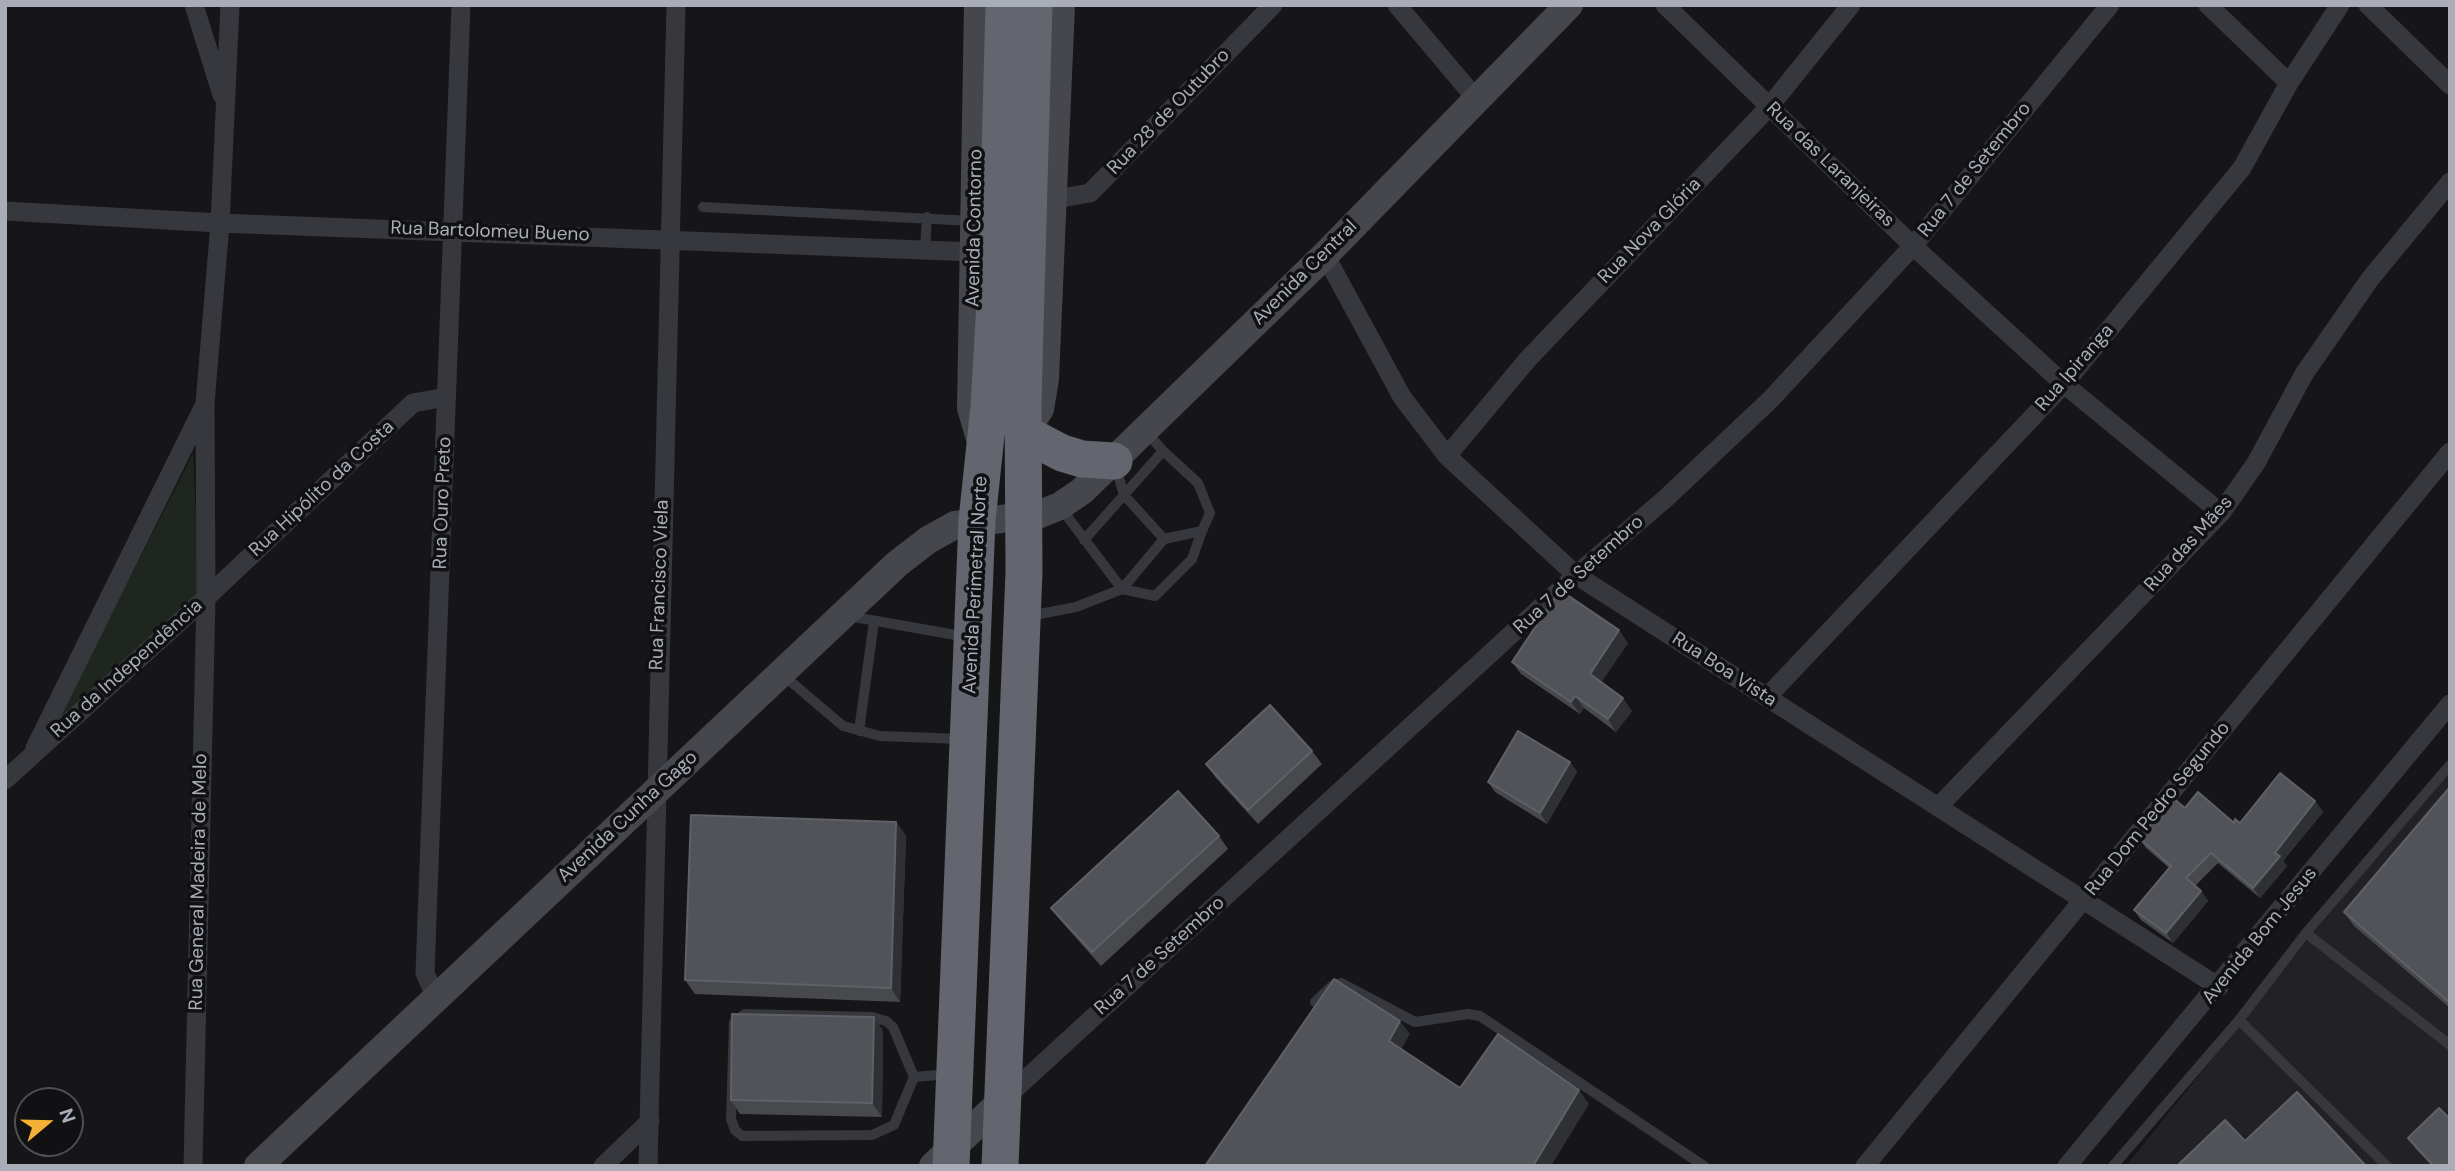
<!DOCTYPE html>
<meta charset="utf-8">
<style>
body{margin:0}
#map{position:relative;width:2455px;height:1171px;overflow:hidden;background:#161618;font-family:"DM Sans",sans-serif}
canvas{display:block}
.frame{position:absolute;inset:0;border:7px solid #a8adb8;pointer-events:none}
.north{position:absolute;left:14px;top:1087px;width:70px;height:70px;box-sizing:border-box;background:#111113;border:2px solid #4d4f55;border-radius:50%;rotate:71deg;font-size:19px;font-weight:700;line-height:28px;text-align:center;color:#a8adb8}
.north::after{content:'';display:block;margin:auto;width:24px;height:32px;background:#f2b134;clip-path:polygon(50% 0,100% 100%,50% 72%,0 100%)}
</style>
<div id="map">
<canvas width="2455" height="1171"></canvas>
<div class="frame"></div>
<div class="north">N</div>
</div>
<script>
const c = document.querySelector('canvas').getContext('2d');
c.lineJoin = 'round';
function paint(path, color) { c.fillStyle = color; c.fill(path, 'evenodd'); }
const toPath = rows => new Path2D(rows.map(r => 'M' + r).join(''));
function trace(path, color, width, dash) { c.strokeStyle = color; c.lineWidth = width; c.lineCap = dash ? 'butt' : 'round'; c.setLineDash(dash || []); c.stroke(path); }
function label(font, color, halo, rows, align = 'center') {
  c.font = font + ' "DM Sans",sans-serif'; c.lineWidth = 7; c.setLineDash([]); c.textBaseline = 'middle'; c.strokeStyle = halo; c.fillStyle = color; for (const [text, x, y, turn = 0] of rows) {
    c.save(); c.translate(x, y); c.rotate((+turn || 0) * Math.PI / 180); c.textAlign = isNaN(turn) ? turn : align; if (halo) c.strokeText(text, 0, 0); c.fillText(text, 0, 0); c.restore();
  }
}
const built = toPath([
 [2450,764,2450,1166,2126,1166]
]);
const green = toPath([
 [193,454,200,596,56,722]
]);
const lane = toPath([
 [703,207,972,221],
 [925,249,927,217],
 [1116,468,1124,495,1164,539],
 [1060,507,1122,589,1155,596,1192,559,1202,531],
 [1084,540,1163,451],
 [848,616,967,637],
 [1029,616,1076,607,1122,589,1164,539,1202,531,1210,513,1198,483,1163,451,1146,431],
 [783,675,843,726,880,736,961,739],
 [859,731,874,621],
 [2306,933,2450,1045],
 [1315,1002,1333,985,1341,983,1415,1022,1468,1014,1480,1016,1704,1166],
 [745,1014,872,1017,886,1021,893,1027,914,1077,894,1125,872,1135,742,1136,735,1130,731,1119,734,1022,745,1014],
 [2239,1020,2387,1166],
 [914,1077,949,1074],
 [2113,1166,2239,1020,2306,933,2450,765]
]);
const street = toPath([
 [194,5,222,95],
 [1397,5,1477,100],
 [1665,5,1913,246,2064,384,2221,513],
 [2208,5,2289,83],
 [2368,5,2450,85],
 [1055,199,1090,193,1273,5],
 [5,211,220,223,975,252],
 [1325,255,1402,397,1447,456,1576,575,2219,987],
 [1447,456,1528,359,1769,107,1851,5],
 [1767,697,2064,384,2242,168,2289,83,2340,5],
 [35,748,203,408],
 [5,780,206,598,413,403,446,397],
 [1938,807,2221,513,2256,463,2304,374,2370,279,2450,182],
 [436,998,425,973,461,5],
 [1004,1099,1576,575,1665,499,1770,400,1913,246,2110,5],
 [193,1166,206,598,205,404,220,223,230,5],
 [603,1166,650,1121],
 [648,1166,676,5],
 [1865,1166,2450,452],
 [2067,1166,2450,704]
]);
const secondary = toPath([
 [978,5,971,408,981,442],
 [1024,433,1040,409,1045,379,1061,5],
 [258,1166,897,564,928,540,955,525,1040,514,1060,506,1082,491,1325,255,1569,5],
 [933,1166,1003,1100]
]);
const highway = toPath([
 [1024,433,1062,453,1082,459,1114,461],
 [951,1166,977,520,989,407,997,268,1004,5],
 [1000,1166,1024,572,1023,402,1034,5]
]);
const wall = toPath([
 [1628,643,1601,682,1632,711,1616,732,1584,708,1580,714,1521,674,1512,662],
 [1312,751,1322,764,1258,824,1216,778,1206,764],
 [1570,762,1577,772,1547,824,1495,792,1488,782],
 [2450,787,2450,1008,2354,926,2344,912],
 [2315,801,2323,812,2283,861,2287,866,2260,898,2218,863,2195,886,2201,891,2208,901,2173,943,2141,920,2134,910,2169,868,2146,848,2139,838,2185,808,2234,823,2240,823],
 [896,822,906,836,900,1002,695,994,685,980],
 [1219,836,1228,849,1101,966,1061,921,1051,908],
 [874,1017,883,1031,882,1117,740,1114,731,1100],
 [2408,1138,2450,1166,2432,1166,2416,1149]
]);
const shadedWall = toPath([
 [1619,630,1628,643,1599,686,1590,674],
 [1575,696,1584,708,1580,714,1571,702],
 [1623,698,1632,711,1616,732,1608,719],
 [1570,762,1577,772,1547,824,1540,813],
 [2315,801,2323,812,2283,861,2287,866,2260,898,2253,888,2275,853],
 [896,822,906,836,900,1002,891,988],
 [2201,891,2208,901,2173,943,2166,933],
 [874,1017,883,1031,882,1117,872,1103],
 [1400,1021,1410,1034,1398,1055,1389,1041],
 [1579,1090,1589,1104,1551,1166,1533,1166]
]);
const building = toPath([
 [1560,590,1619,630,1590,674,1623,698,1608,719,1575,696,1571,702,1512,662,1560,590],
 [1270,705,1312,751,1248,810,1206,764,1270,705],
 [1518,731,1570,762,1540,813,1488,782,1518,731],
 [2280,773,2315,801,2275,853,2280,856,2253,888,2211,853,2186,878,2201,891,2166,933,2134,910,2171,866,2139,838,2173,798,2185,808,2198,792,2234,823,2235,819,2240,823,2280,773],
 [2450,787,2450,1003,2344,912,2450,787],
 [1178,791,1219,836,1092,952,1051,908,1178,791],
 [691,815,896,822,891,988,685,980,691,815],
 [1334,979,1400,1021,1389,1041,1460,1088,1498,1034,1579,1090,1533,1166,1205,1166,1334,979],
 [732,1014,874,1017,872,1103,731,1100,732,1014],
 [2297,1092,2366,1166,2177,1166,2225,1120,2245,1141,2297,1092],
 [2439,1108,2450,1119,2450,1166,2434,1166,2408,1138,2439,1108]
]);
const streetNames = [
 ["Rua 28 de Outubro",1169,112,-46],
 ["Rua das Laranjeiras",1830,165,44],
 ["Rua 7 de Setembro",1975,170,-51],
 ["Avenida Contorno",975,228,-89],
 ["Rua Nova Glória",1650,231,-46],
 ["Rua Bartolomeu Bueno",490,232,2],
 ["Avenida Central",1305,273,-45],
 ["Rua Ipiranga",2075,368,-49],
 ["Rua Hipólito da Costa",322,489,-43],
 ["Rua Ouro Preto",443,503,-88],
 ["Rua das Mães",2189,544,-48],
 ["Rua 7 de Setembro",1579,575,-42],
 ["Rua Francisco Viela",660,585,-88],
 ["Avenida Perimetral Norte",976,585,-87],
 ["Rua da Independência",127,669,-42],
 ["Rua Boa Vista",1724,670,33],
 ["Rua Dom Pedro Segundo",2158,809,-51],
 ["Avenida Cunha Gago",628,817,-43],
 ["Rua General Madeira de Melo",199,882,-89],
 ["Avenida Bom Jesus",2260,936,-51],
 ["Rua 7 de Setembro",1160,956,-42]
];
paint(built, '#222225');
paint(green, '#1e261f');
trace(lane, '#37383d', 10);
trace(street, '#37383d', 19);
trace(secondary, '#45474d', 28);
trace(highway, '#63666e', 37);
paint(wall, '#47494d');
paint(shadedWall, '#2f3033');
paint(building, '#525359');
trace(building, '#5f6168', 2);
label('19px', '#a8adb8', '#111113', streetNames);
</script>
